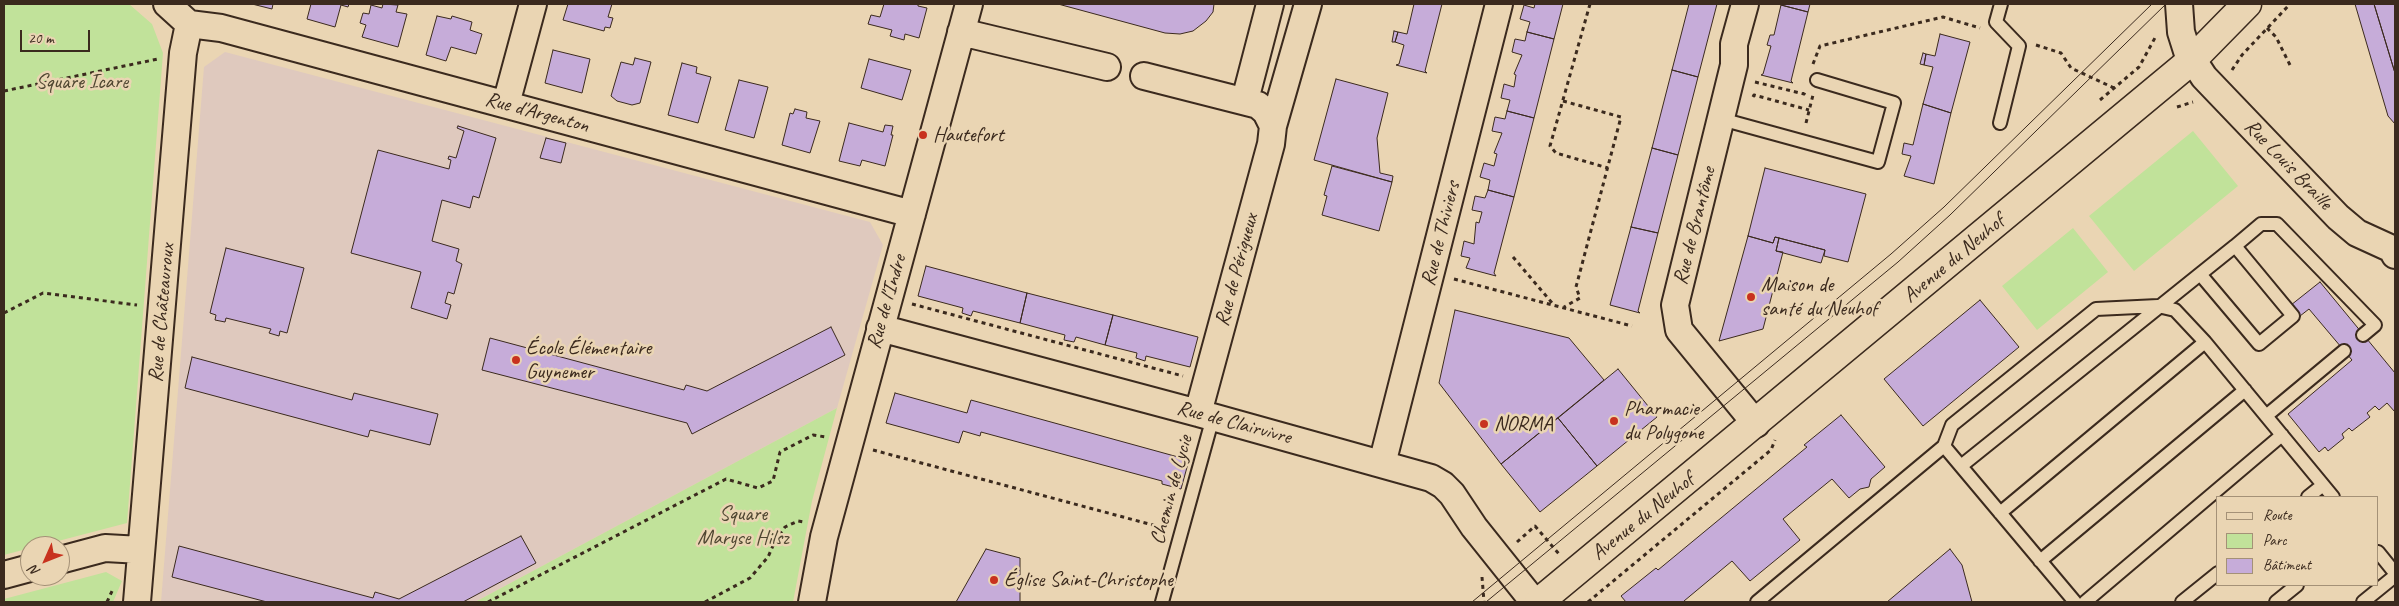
<!DOCTYPE html>
<meta charset="utf-8">
<style>
body{margin:0}
#map{position:relative;width:2399px;height:606px;overflow:hidden;background:#ead5b3;font-family:Caveat,sans-serif}
canvas{display:block}
.frame{position:absolute;inset:0;border:5px solid #3b2a1e;pointer-events:none}
.legend{position:absolute;left:2216px;top:496px;width:162px;height:90px;box-sizing:border-box;background:#ead5b3;border:1px solid #a49177;margin:0;padding:6px 9px;list-style:none;font-size:15px;color:#3b2a1e}
.legend li{display:flex;align-items:center;gap:10px;height:25px}
.legend b{width:25px;border:1px solid #a49177}
.north{position:absolute;left:20px;top:536px;width:50px;height:50px;box-sizing:border-box;background:#ead5b3;border:1px solid #a49177;border-radius:50%;rotate:226deg;font-size:14px;font-weight:700;line-height:20px;text-align:center;color:#3b2a1e}
.north::after{content:'';display:block;margin:auto;width:18px;height:22px;background:#c8321e;clip-path:polygon(50% 0,100% 100%,50% 72%,0 100%)}
.scale{position:absolute;left:20px;top:30px;width:70px;height:22px;box-sizing:border-box;border:2px solid #3b2a1e;border-top:0;padding-left:6px;font-size:15px;line-height:18px;white-space:nowrap;color:#3b2a1e;-webkit-text-stroke:4px #ead5b3;paint-order:stroke}
</style>
<div id="map">
<canvas width="2399" height="606"></canvas>
<div class="frame"></div>
<ul class="legend">
<li><b style="height:6px;background:#ead5b3"></b>Route</li>
<li><b style="height:14px;background:#c1e29a"></b>Parc</li>
<li><b style="height:14px;background:#c6acd9"></b>Bâtiment</li>
</ul>
<div class="north">N</div>
<div class="scale">20 m</div>
</div>
<script>
const c = document.querySelector('canvas').getContext('2d');
c.lineJoin = 'round';
function paint(path, color) { c.fillStyle = color; c.fill(path, 'evenodd'); }
const toPath = rows => new Path2D(rows.map(r => 'M' + r).join(''));
function trace(path, color, width, dash) { c.strokeStyle = color; c.lineWidth = width; c.lineCap = dash ? 'butt' : 'round'; c.setLineDash(dash || []); c.stroke(path); }
function label(font, color, halo, rows, align = 'center') {
  c.font = font + ' Caveat,sans-serif'; c.lineWidth = 5; c.setLineDash([]); c.textBaseline = 'middle'; c.strokeStyle = halo; c.fillStyle = color; for (const [text, x, y, turn = 0] of rows) {
    c.save(); c.translate(x, y); c.rotate((+turn || 0) * Math.PI / 180); c.textAlign = isNaN(turn) ? turn : align; if (halo) c.strokeText(text, 0, 0); c.fillText(text, 0, 0); c.restore();
  }
}
const built = toPath([
 [225,52,870,222,883,245,837,408,475,602,161,602,204,67]
]);
const green = toPath([
 [4,4,129,4,152,24,163,53,127,523,39,546,30,546,30,548,4,555],
 [2193,131,2238,186,2134,271,2089,216],
 [2073,228,2108,272,2037,330,2002,286],
 [837,408,812,501,793,602,475,602],
 [106,572,122,581,113,602,4,602,4,599]
]);
const building = toPath([
 [252,4,273,4,272,9,252,4],
 [311,4,349,4,348,7,341,5,335,27,307,19,311,4],
 [383,4,398,5,396,12,407,14,398,47,362,37,366,25,360,23,363,13,369,14,371,5,382,8,383,4],
 [568,4,612,4,608,17,613,18,610,28,605,27,604,31,563,20,568,4],
 [884,4,918,4,918,6,927,8,919,38,905,34,904,40,890,36,892,30,868,24,871,15,880,17,884,4],
 [1058,4,1214,4,1213,12,1206,21,1193,31,1180,34,1165,33,1058,4],
 [1414,4,1442,4,1425,71,1427,73,1396,65,1399,64,1404,45,1395,42,1398,32,1407,34,1414,4],
 [1535,4,1563,4,1554,39,1527,32,1530,22,1520,19,1524,5,1534,8,1535,4],
 [1689,4,1717,4,1698,77,1672,70,1689,4],
 [1781,4,1810,4,1808,12,1781,5,1781,4],
 [2355,4,2374,4,2395,73,2395,124,2388,116,2355,4],
 [2374,4,2395,4,2395,73,2374,4],
 [1781,5,1808,12,1791,81,1793,83,1761,75,1763,74,1771,46,1767,45,1770,35,1774,35,1781,5],
 [437,16,451,19,452,16,472,22,470,30,482,34,476,54,451,47,446,61,426,55,437,16],
 [1394,31,1398,32,1395,42,1392,42,1394,31],
 [1527,32,1554,39,1534,118,1507,111,1510,100,1501,98,1504,84,1514,87,1516,75,1514,74,1522,55,1512,52,1515,39,1525,41,1527,32],
 [1940,34,1970,42,1951,113,1923,104,1933,67,1924,65,1926,54,1935,56,1940,34],
 [553,50,590,59,582,93,545,83,553,50],
 [1923,53,1926,54,1924,65,1920,64,1923,53],
 [635,58,651,62,640,103,632,105,617,101,611,96,621,62,633,65,635,58],
 [869,59,911,70,902,100,861,88,869,59],
 [682,63,697,67,696,73,711,77,698,123,668,115,682,63],
 [1672,70,1698,77,1678,155,1652,148,1672,70],
 [1336,79,1388,93,1377,138,1380,173,1393,176,1392,182,1314,160,1336,79],
 [739,80,768,87,754,138,725,130,739,80],
 [1923,104,1951,113,1934,184,1904,176,1911,156,1902,154,1904,143,1913,145,1923,104],
 [795,109,807,112,806,118,820,121,810,153,782,145,790,113,793,114,795,109],
 [1507,111,1534,118,1514,197,1488,190,1490,180,1480,177,1484,163,1494,166,1497,154,1494,153,1502,133,1492,131,1495,117,1505,119,1507,111],
 [849,123,883,132,885,125,893,126,891,135,893,135,885,166,862,160,860,166,839,161,849,123],
 [458,126,496,138,479,198,473,196,470,208,442,200,432,241,459,249,456,261,462,264,454,294,448,292,445,303,451,305,447,319,411,308,421,272,351,253,378,150,449,169,451,160,448,159,449,156,456,158,464,131,457,128,458,126],
 [546,138,566,143,561,163,540,158,546,138],
 [1652,148,1678,155,1658,233,1631,227,1652,148],
 [1332,166,1392,182,1379,231,1322,215,1327,196,1324,195,1332,166],
 [1765,168,1866,194,1848,262,1824,256,1825,250,1775,237,1773,243,1748,236,1765,168],
 [1488,190,1514,197,1494,273,1496,276,1466,268,1470,258,1461,256,1464,241,1474,244,1476,222,1479,223,1482,212,1472,210,1475,196,1485,198,1488,190],
 [1631,227,1658,233,1638,311,1640,313,1610,305,1631,227],
 [1748,236,1773,243,1775,237,1779,238,1776,251,1783,252,1763,329,1719,341,1748,236],
 [1779,238,1825,250,1821,263,1776,251,1779,238],
 [226,248,304,268,287,333,280,331,279,336,269,333,271,329,226,318,225,322,215,320,216,315,210,313,226,248],
 [926,266,1027,293,1020,323,973,311,971,316,962,313,963,308,918,296,926,266],
 [2320,282,2395,373,2395,412,2387,403,2379,410,2375,406,2367,413,2370,417,2352,431,2349,428,2342,434,2344,438,2328,451,2325,447,2319,452,2288,414,2352,360,2309,309,2300,316,2291,305,2320,282],
 [1027,293,1113,315,1105,345,1076,337,1074,342,1064,340,1065,335,1020,323,1027,293],
 [1980,300,2019,347,1923,426,1884,379,1980,300],
 [1455,310,1569,338,1604,380,1501,464,1439,383,1455,310],
 [1113,315,1198,337,1190,367,1146,356,1145,361,1136,358,1137,353,1105,345,1113,315],
 [831,327,845,355,692,434,687,423,482,370,490,338,684,390,686,385,707,391,831,327],
 [192,357,352,400,354,393,438,414,430,445,370,430,368,437,185,388,192,357],
 [1618,369,1657,417,1597,466,1558,418,1618,369],
 [895,393,967,413,971,400,1189,460,1181,489,1162,484,1162,481,981,432,980,436,963,431,959,443,886,423,895,393],
 [1841,415,1885,467,1871,479,1869,487,1860,489,1849,498,1832,479,1783,519,1800,540,1750,581,1732,561,1684,601,1685,602,1626,602,1621,596,1656,568,1658,570,1807,447,1804,445,1841,415],
 [1558,418,1597,466,1540,512,1501,464,1558,418],
 [521,536,536,563,463,602,267,602,172,577,179,546,373,598,375,592,399,599,521,536],
 [986,549,1020,558,1020,602,956,602,986,549],
 [1950,549,1962,565,1972,602,1887,602,1950,549]
]);
const path = toPath([
 [1590,4,1550,146,1556,153,1608,168],
 [2267,28,2276,37,2290,65],
 [2036,45,2061,53,2071,68,2114,88],
 [1813,64,1820,46,1943,17,1980,28],
 [2232,70,2242,55,2290,4],
 [1755,82,1804,94,1805,92],
 [4,91,158,59],
 [1753,97,1754,95,1809,110],
 [2100,100,2139,67,2156,36],
 [1563,101,1621,117,1576,287,1580,298,1564,307],
 [2177,107,2193,102],
 [1806,123,1813,95],
 [1513,257,1553,304],
 [1454,279,1632,326],
 [912,304,1183,376],
 [4,313,43,293,137,305],
 [873,450,1164,528],
 [1517,542,1535,526,1559,554],
 [1482,577,1484,602],
 [107,602,113,589],
 [488,602,726,479,758,488,773,481,780,452,813,435,826,437],
 [705,602,750,578,768,557,776,539,785,527,798,521,804,522],
 [1588,602,1771,450,1775,440]
]);
const lane = toPath([
 [1721,119,1878,162,1894,103,1817,80],
 [2000,123,2019,46,1996,22,2001,4],
 [2235,246,2261,224,2277,224,2375,325,2363,335],
 [2266,416,2344,351],
 [1944,446,1952,425,2096,309,2158,306,2175,310,2205,342,2333,497],
 [1961,466,2235,246,2293,316,2259,344,2200,274],
 [2308,497,2323,485],
 [2000,513,2205,342],
 [2378,552,2395,573],
 [2040,561,2245,390],
 [1162,602,1213,417],
 [1757,602,1944,446,2075,602],
 [2085,602,2282,435],
 [2182,602,2218,573],
 [2276,602,2297,585],
 [2363,602,2395,576]
]);
const street = toPath([
 [167,4,189,24,221,28,912,214],
 [1745,4,1734,44,1734,65,1675,305,1679,330,1756,424],
 [2179,4,2181,32,2187,51,2204,77,2338,217,2357,233,2392,249,2395,255],
 [961,32,1107,67],
 [1144,76,1258,105,1266,112,1273,126],
 [1245,100,1270,4],
 [506,104,533,4],
 [880,328,1198,413,1431,478,1443,485,1452,494,1474,527,1534,602],
 [1198,413,1271,144,1273,126,1308,4],
 [1382,464,1499,4],
 [60,560,105,548,141,550],
 [4,575,30,568],
 [137,602,183,53,189,24],
 [812,602,824,537,969,4]
]);
const secondary = toPath([
 [1539,602,2192,60,2247,4]
]);
const tram = toPath([
 [1472,602,1891,254,1944,207,2152,4],
 [1486,602,1898,262,1950,215,2166,4]
]);
const markers = [
 [923,135,5,"#c8321e"],
 [1751,297,5,"#c8321e"],
 [516,360,5,"#c8321e"],
 [1614,421,5,"#c8321e"],
 [1484,424,5,"#c8321e"],
 [994,580,5,"#c8321e"]
];
const parkNames = [
 ["Square Icare",82,82],
 ["Square",743,514],
 ["Maryse Hilsz",743,538]
];
const streetNames = [
 ["Rue d'Argenton",537,113,15],
 ["Rue Louis Braille",2288,165,46],
 ["Rue de Brantôme",1695,226,-76],
 ["Rue de Thiviers",1441,234,-76],
 ["Avenue du Neuhof",1954,259,-40],
 ["Rue de Périgueux",1237,270,-75],
 ["Rue de l'Indre",887,302,-74],
 ["Rue de Châteauroux",162,313,-85],
 ["Rue de Clairvivre",1234,423,15],
 ["Chemin de Lycie",1172,490,-75],
 ["Avenue du Neuhof",1643,517,-39]
];
const poiNames = [
 ["Hautefort",933,135],
 ["Maison de",1761,285],
 ["santé du Neuhof",1761,309],
 ["École Élémentaire",526,348],
 ["Guynemer",526,372],
 ["Pharmacie",1624,409],
 ["du Polygone",1624,433],
 ["NORMA",1494,424],
 ["Église Saint-Christophe",1004,580]
];
paint(built, '#dfc9be');
paint(green, '#c1e29a');
paint(building, '#c6acd9');
trace(building, '#3b2a1e', 1);
trace(lane, '#3b2a1e', 16);
trace(street, '#3b2a1e', 30);
trace(secondary, '#3b2a1e', 31);
trace(path, '#3b2a1e', 3, [4, 4]);
trace(lane, '#ead5b3', 12);
trace(street, '#ead5b3', 26);
trace(secondary, '#ead5b3', 28);
trace(tram, '#3b2a1e', 1);
for (const [x, y, r, color] of markers) { const dot = new Path2D(); dot.arc(x, y, r, 0, 2 * Math.PI); c.fillStyle = color; c.fill(dot); trace(dot, '#ead5b3', 2); }
label('21px', '#4f4631', '#ead5b3', parkNames);
label('21px', '#3b2a1e', '#ead5b3', streetNames);
label('21px', '#3b2a1e', '#ead5b3', poiNames, 'left');
</script>
